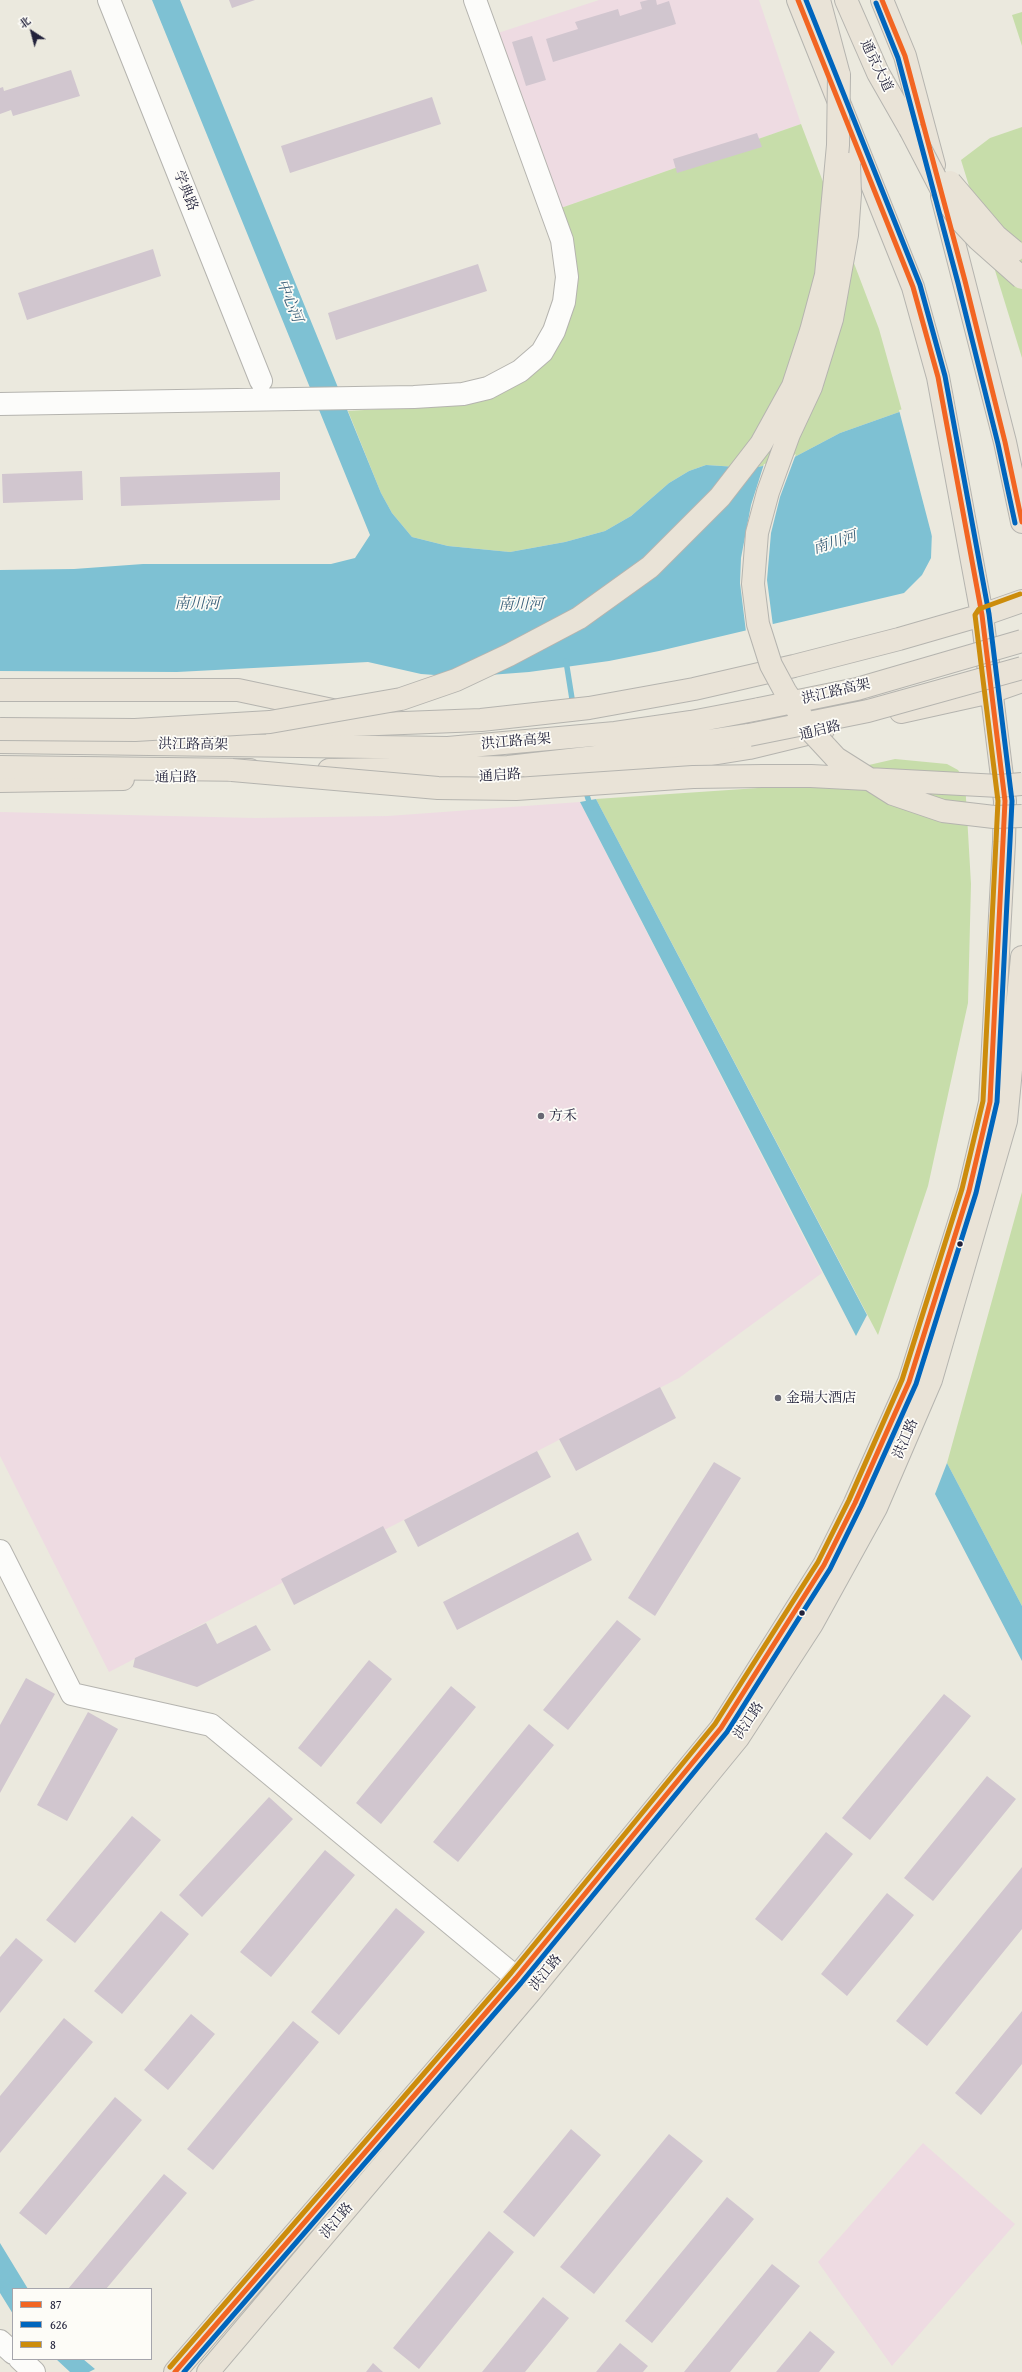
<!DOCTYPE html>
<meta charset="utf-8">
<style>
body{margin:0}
#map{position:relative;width:1022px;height:2372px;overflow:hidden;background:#ebe9de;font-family:"Gentium Book Plus","Noto Serif SC",serif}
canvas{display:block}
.legend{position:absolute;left:12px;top:2288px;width:140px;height:72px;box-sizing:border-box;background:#fdfcf7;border:1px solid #a5a5ac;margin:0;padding:5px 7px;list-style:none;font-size:12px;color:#22223b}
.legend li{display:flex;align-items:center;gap:8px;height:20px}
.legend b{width:20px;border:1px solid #a5a5ac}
.north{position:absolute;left:12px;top:12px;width:40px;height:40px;-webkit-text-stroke:3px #fdfcf7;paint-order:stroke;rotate:324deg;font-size:11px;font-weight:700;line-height:16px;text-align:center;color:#22223b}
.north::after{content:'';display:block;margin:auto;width:14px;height:18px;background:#22223b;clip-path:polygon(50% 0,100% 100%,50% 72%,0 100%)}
</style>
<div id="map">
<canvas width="1022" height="2372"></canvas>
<ul class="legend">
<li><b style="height:5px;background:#f26522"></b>87</li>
<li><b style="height:5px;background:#0065bd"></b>626</li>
<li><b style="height:5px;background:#cc8c0c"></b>8</li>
</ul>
<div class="north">北</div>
</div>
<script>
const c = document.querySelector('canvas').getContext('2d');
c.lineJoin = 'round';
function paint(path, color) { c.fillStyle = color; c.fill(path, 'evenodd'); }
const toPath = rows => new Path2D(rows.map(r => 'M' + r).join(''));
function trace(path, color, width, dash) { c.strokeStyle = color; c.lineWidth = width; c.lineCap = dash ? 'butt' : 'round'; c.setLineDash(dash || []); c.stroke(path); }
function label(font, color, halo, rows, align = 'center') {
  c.font = font + ' "Gentium Book Plus","Noto Serif SC",serif'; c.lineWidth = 3.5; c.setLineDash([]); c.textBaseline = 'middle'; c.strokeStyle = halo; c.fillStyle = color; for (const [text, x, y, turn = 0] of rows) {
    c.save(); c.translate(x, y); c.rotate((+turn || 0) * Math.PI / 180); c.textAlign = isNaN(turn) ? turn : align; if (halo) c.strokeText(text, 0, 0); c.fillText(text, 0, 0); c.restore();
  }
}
const built = toPath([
 [599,0,759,0,801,124,558,209,495,34],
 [580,802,822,1273,679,1378,109,1672,0,1456,0,812,255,818,388,816],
 [923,2143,1015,2224,892,2366,818,2262]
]);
const green = toPath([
 [1022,12,1022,46,1012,15],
 [801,124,879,329,902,411,840,433,787,461,753,468,706,465,689,471,669,483,631,516,605,531,565,542,510,552,448,546,412,537,392,513,381,493,348,411,430,406,500,389,568,315,558,209],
 [1022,127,1022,358,961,160,990,138],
 [895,759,947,764,958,770,965,781,971,884,968,1003,928,1186,878,1335,596,799,773,787],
 [1022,1192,1022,1606,947,1463]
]);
const water = toPath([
 [152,0,180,0,381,493,392,513,412,537,448,546,510,552,565,542,605,531,631,516,669,483,689,471,706,465,753,468,787,461,840,433,902,411,932,531,931,558,922,575,904,593,659,651,609,661,529,672,463,677,421,674,368,662,177,672,0,671,0,570,74,569,143,564,331,564,355,558,370,535],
 [596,799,867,1315,856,1336,580,802],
 [947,1463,1022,1606,1022,1661,935,1494],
 [0,2243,28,2289,13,2289,13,2314,0,2293],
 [56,2359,83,2359,95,2369,89,2372,70,2372]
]);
const pier = toPath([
 [1022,385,1022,510,934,532,934,544,899,410],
 [796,454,780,497,771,533,767,580,773,626,746,632,740,583,741,558,751,505,764,464,787,459]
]);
const stream = toPath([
 [566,661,573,705],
 [585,789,591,808]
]);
const building = toPath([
 [229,0,255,0,232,8],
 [648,0,656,0,657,5,669,1,676,24,553,62,546,39,578,29,575,22,618,9,620,16,642,9,640,2],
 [532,36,546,80,526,86,512,42],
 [71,70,80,96,13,116,11,110,0,114,0,88,3,87,4,91],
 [432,97,441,124,290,173,281,146],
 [757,133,762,147,677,173,673,159],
 [153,249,161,276,27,320,18,293],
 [478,264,487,291,336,340,328,313],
 [82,471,83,500,3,503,2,474],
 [280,472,280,500,121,506,120,477],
 [660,1387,676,1418,576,1471,559,1439],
 [537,1451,551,1477,418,1547,404,1520],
 [714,1462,741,1478,655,1616,628,1598],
 [383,1526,397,1552,294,1605,281,1579],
 [578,1532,592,1560,457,1630,443,1602],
 [617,1620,641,1639,568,1730,543,1710],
 [206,1623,217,1644,256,1625,271,1650,197,1687,133,1667,135,1658],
 [369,1660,392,1679,321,1767,298,1748],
 [26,1678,55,1694,0,1793,0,1725],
 [451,1686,476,1707,381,1824,356,1803],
 [944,1694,971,1716,870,1840,842,1818],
 [88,1712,118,1729,67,1821,37,1805],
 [529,1724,554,1745,458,1862,433,1842],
 [987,1776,1016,1799,933,1901,904,1878],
 [269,1797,293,1819,202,1917,179,1895],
 [132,1816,161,1840,75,1943,46,1920],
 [826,1832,853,1854,782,1941,755,1919],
 [325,1850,355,1875,271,1977,240,1952],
 [1022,1867,1022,1929,927,2046,896,2021],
 [887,1893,914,1915,847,1996,821,1974],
 [396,1908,425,1932,339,2035,311,2012],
 [161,1911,189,1934,122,2014,94,1991],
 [16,1938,43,1960,0,2013,0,1957],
 [1022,2011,1022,2064,981,2115,955,2093],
 [191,2014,215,2034,168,2090,144,2070],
 [64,2018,93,2042,0,2153,0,2096],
 [293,2021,319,2042,213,2170,187,2149],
 [115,2097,142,2120,46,2235,19,2213],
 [571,2129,601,2155,534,2237,503,2212],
 [669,2134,703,2161,594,2294,560,2267],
 [164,2174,187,2193,106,2289,68,2289],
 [727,2197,754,2219,652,2343,625,2321],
 [489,2231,514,2252,419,2369,393,2348],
 [772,2264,800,2286,730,2372,684,2372],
 [543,2297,569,2318,525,2372,482,2372],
 [810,2331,835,2352,819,2372,776,2372],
 [620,2343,648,2366,643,2372,596,2372],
 [373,2363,383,2372,366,2372]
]);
const minor = toPath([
 [109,0,261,381],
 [0,404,414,397,463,394,488,388,520,371,542,352,554,331,564,302,567,277,562,240,475,0],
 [0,1551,72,1694,211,1725,530,1989],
 [0,2341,13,2353],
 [20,2359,34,2372]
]);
const major = toPath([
 [882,0,905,56,934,165],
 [942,196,1005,442,1022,522],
 [0,690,238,690,337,711],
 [901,712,991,692,1022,681],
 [275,728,481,720,589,708,694,689,794,666,899,639,982,615,1022,601],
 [535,774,631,767,749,748,823,730],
 [0,781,123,779],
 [175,2372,516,1978,721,1728,824,1565,855,1503,909,1382,969,1191,990,1102,1004,842,1005,801,982,615,938,377,913,287,798,0],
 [208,2372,531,1991,738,1738,812,1624,876,1508,931,1380,1006,1121,1022,957]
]);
const highway = toPath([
 [819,0,839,75],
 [846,0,878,73,910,129],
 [0,742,448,748,615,733,691,722,759,709],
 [0,767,250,770],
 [329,770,508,767,622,754,749,735]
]);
const highwayBridge = toPath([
 [910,129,949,204,961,221,978,239,1022,278],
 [849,164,850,194,847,235,832,319,811,387,789,434,768,492,757,533,753,584,758,624,771,665,785,691,811,731,836,758,893,794,943,811,994,817,1022,816],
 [950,182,996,236,1014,251],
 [759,709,857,689,1022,641],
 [0,729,135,730,270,722,401,699,456,680,509,655,579,618,650,567,720,497,761,444,793,386,811,331,826,275,838,145,839,75],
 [749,735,868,711,1022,668],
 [232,770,438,788,516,789,693,777,763,776,811,776,999,786,1022,784]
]);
const bus1 = toPath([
 [882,0,905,56,965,281,1005,442,1022,522],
 [175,2372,516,1978,721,1728,824,1565,855,1503,909,1382,969,1191,990,1102,1005,801,982,615,938,377,913,287,798,0]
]);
const bus2 = toPath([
 [876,3,898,58,958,283,998,444,1015,523],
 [184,2372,521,1983,727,1732,830,1569,861,1506,916,1384,976,1193,997,1102,1012,801,989,614,945,376,920,285,806,0]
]);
const bus3 = toPath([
 [170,2367,511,1973,715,1724,818,1562,849,1500,902,1380,962,1189,983,1101,998,801,975,615,979,609,1020,594]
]);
const markers = [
 [541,1116,4,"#686874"],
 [960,1244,3.5,"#22223b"],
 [778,1398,4,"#686874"],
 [802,1613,3.5,"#22223b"]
];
const streetNames = [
 ["通京大道",876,66,64],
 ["学典路",185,191,68],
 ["洪江路高架",836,692,-13],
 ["通启路",820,731,-14],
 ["洪江路高架",516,742,-5],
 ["洪江路高架",193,745,1],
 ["通启路",500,776,-4],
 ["通启路",176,778,-1],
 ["洪江路",906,1439,-67],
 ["洪江路",749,1721,-56],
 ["洪江路",546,1973,-51],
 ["洪江路",337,2221,-50]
];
const poiNames = [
 ["方禾",549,1116],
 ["金瑞大酒店",786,1398]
];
const waterNames = [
 ["中心河",289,301,68],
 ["南川河",835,543,-18],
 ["南川河",197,604],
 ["南川河",521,605]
];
paint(built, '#eedbe2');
paint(green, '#c7ddaa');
paint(water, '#7ec1d3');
paint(pier, '#ebe9de');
trace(stream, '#7ec1d3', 5.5);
paint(building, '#d1c6cf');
trace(minor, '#b5b4af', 24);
trace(major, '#b5b4af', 24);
trace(highway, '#b5b4af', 24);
trace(minor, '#fcfcfa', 22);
trace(major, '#e9e3d7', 22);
trace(highway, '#e9e3d7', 22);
trace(highwayBridge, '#b5b4af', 24, []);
trace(highwayBridge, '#e9e3d7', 22);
trace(bus1, '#f26522', 5);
trace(bus2, '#0065bd', 5);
trace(bus3, '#cc8c0c', 5);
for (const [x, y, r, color] of markers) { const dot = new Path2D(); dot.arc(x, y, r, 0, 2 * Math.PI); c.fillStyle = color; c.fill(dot); trace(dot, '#fdfcf7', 1.5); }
label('14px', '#22223b', '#fdfcf7', streetNames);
label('14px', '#22223b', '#fdfcf7', poiNames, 'left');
label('italic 15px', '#345b76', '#fdfcf7', waterNames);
</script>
